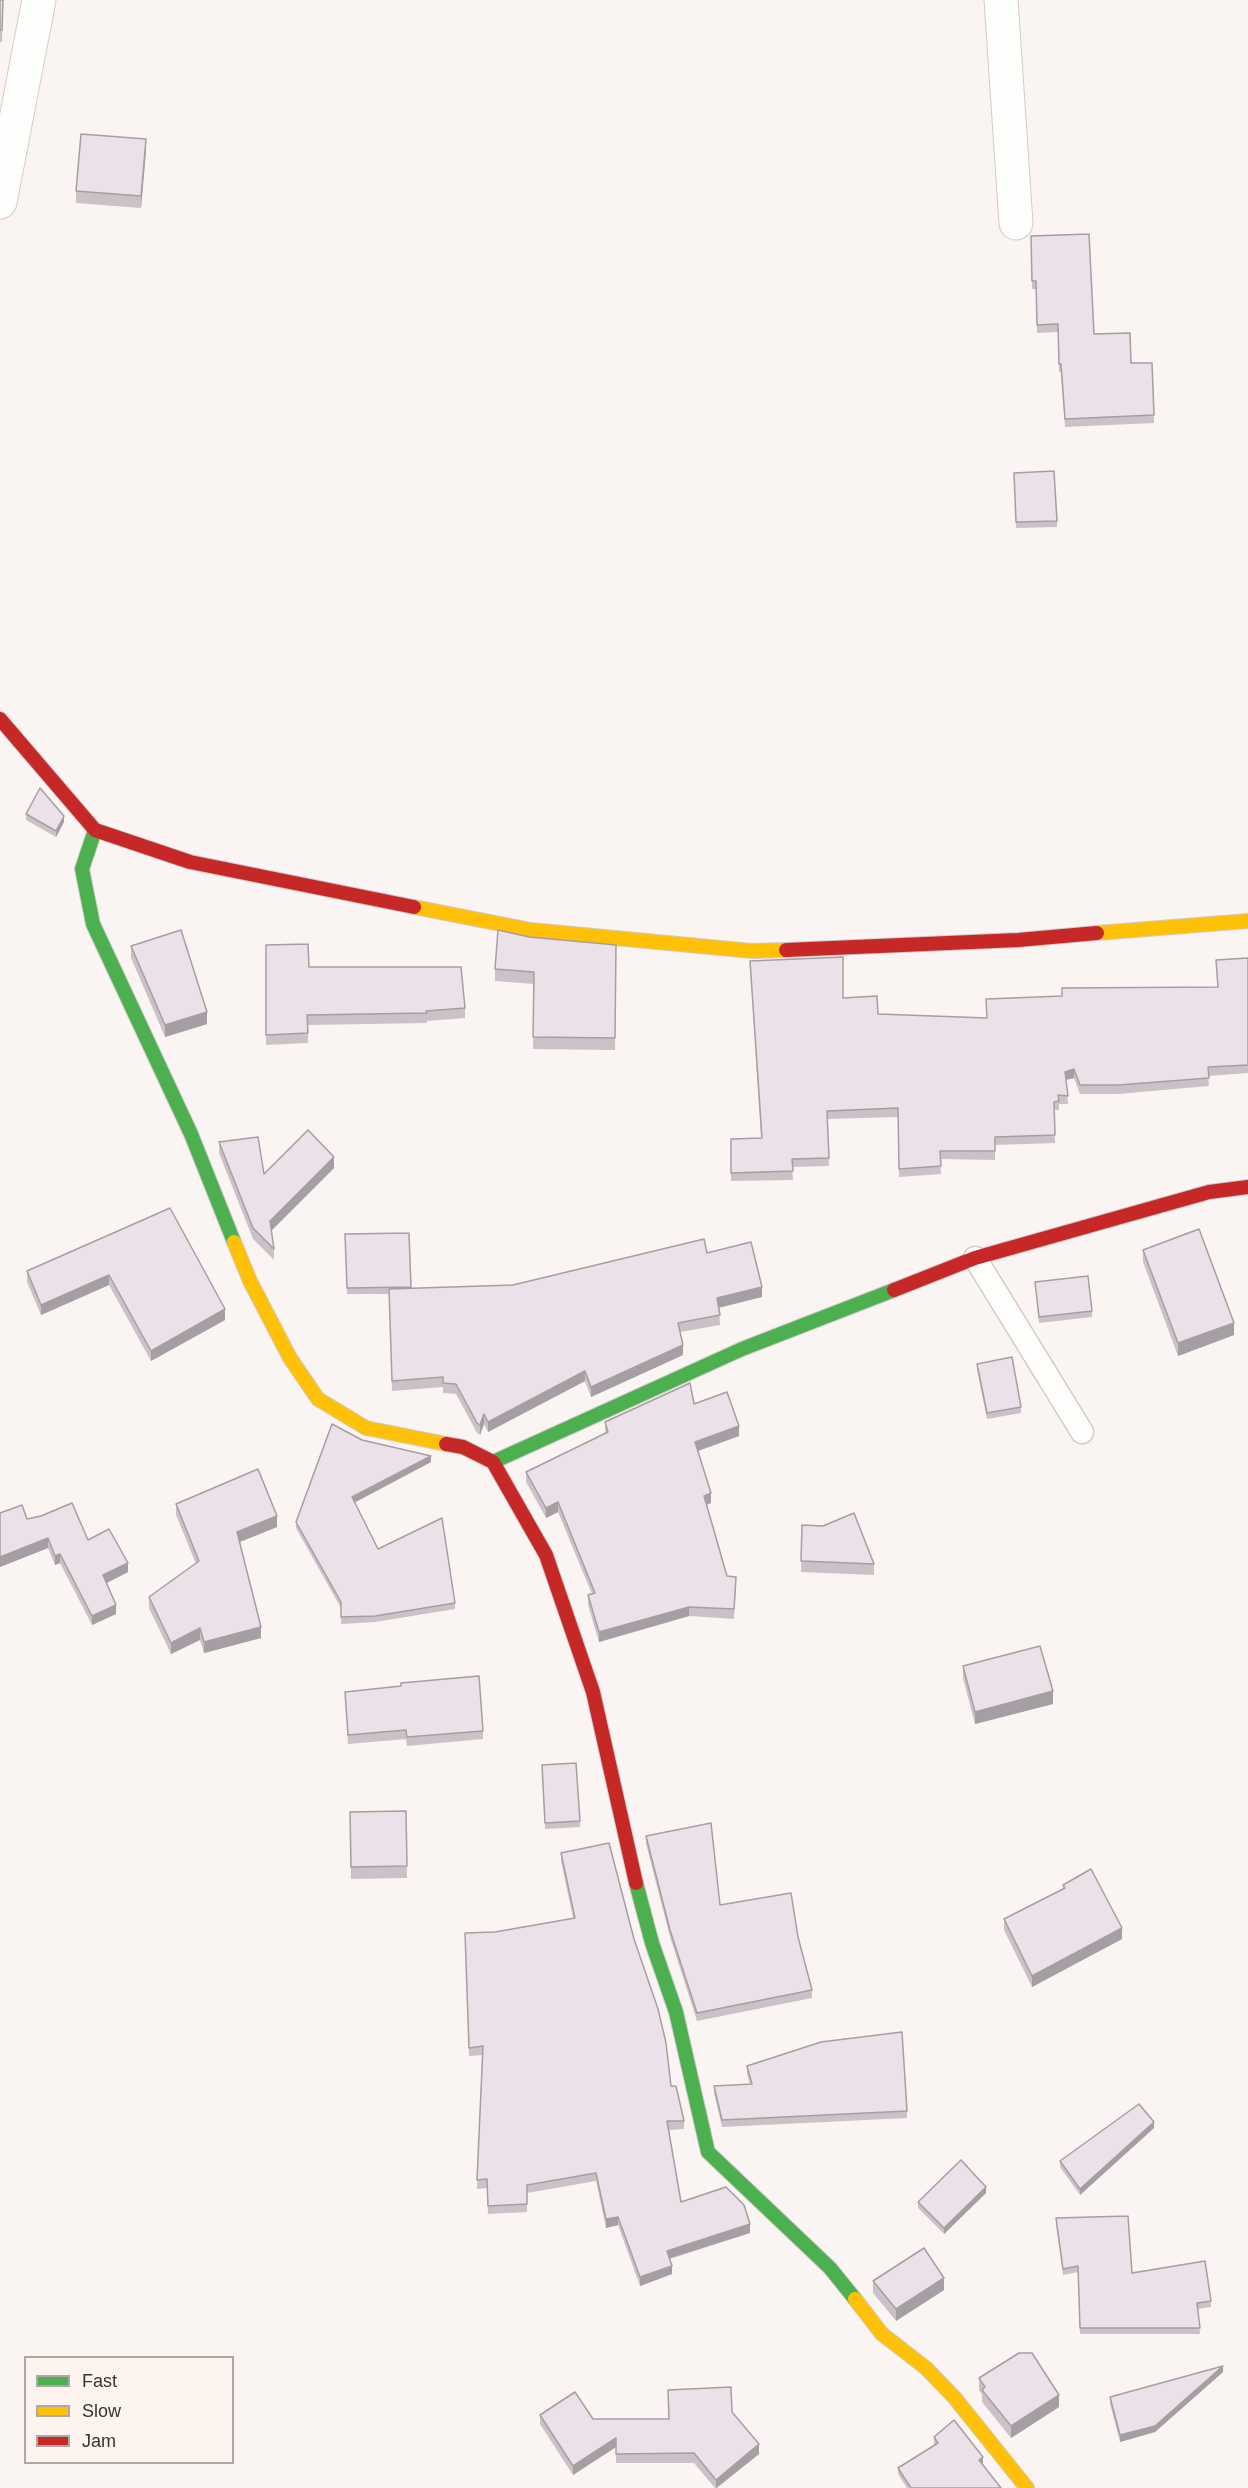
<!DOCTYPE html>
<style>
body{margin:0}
#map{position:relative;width:1248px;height:2488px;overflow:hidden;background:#faf5f3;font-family:Helvetica,sans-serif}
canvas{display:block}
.legend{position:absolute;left:24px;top:2356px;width:210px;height:108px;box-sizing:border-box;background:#fdf4f0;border:2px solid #afa7a4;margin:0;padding:8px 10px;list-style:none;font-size:18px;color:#393331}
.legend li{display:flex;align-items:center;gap:12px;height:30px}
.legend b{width:30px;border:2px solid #afa7a4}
</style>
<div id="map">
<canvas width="1248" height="2488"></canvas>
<ul class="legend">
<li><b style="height:8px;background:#4caf50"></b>Fast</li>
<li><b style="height:8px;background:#ffc107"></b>Slow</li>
<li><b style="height:8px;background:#c62828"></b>Jam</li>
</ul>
</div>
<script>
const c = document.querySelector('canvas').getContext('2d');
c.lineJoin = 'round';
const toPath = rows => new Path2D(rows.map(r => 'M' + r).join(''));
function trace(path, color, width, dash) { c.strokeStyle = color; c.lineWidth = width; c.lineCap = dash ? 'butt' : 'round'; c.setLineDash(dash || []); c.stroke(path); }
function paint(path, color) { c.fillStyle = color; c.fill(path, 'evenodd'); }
const lane = toPath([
 [975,1258,1082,1432]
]);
const street = toPath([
 [1001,0,1016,223],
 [0,202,39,0]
]);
const fast = toPath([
 [95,830,82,869,93,924,191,1134,234,1242],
 [493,1462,742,1349,894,1290],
 [636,1883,652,1943,676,2012,708,2152,830,2268,855,2299]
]);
const slow = toPath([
 [414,907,531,930,752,951,786,950],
 [1097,933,1248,921],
 [234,1242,250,1281,290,1358,318,1399,366,1428,446,1444],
 [855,2299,882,2334,926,2368,954,2397,1027,2488]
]);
const jam = toPath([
 [0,719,95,830,190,862,414,907],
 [786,950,1018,940,1097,933],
 [894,1290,975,1258,1209,1192,1248,1187],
 [446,1444,463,1447,493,1462,546,1555,593,1692,636,1883]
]);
const wall = toPath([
 [0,0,3,0,2,42,0,42],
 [146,151,141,208,76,203,76,191],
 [1031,236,1094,334,1131,363,1152,363,1154,423,1065,427,1061,372,1059,372,1058,332,1037,333,1036,289,1032,289],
 [1014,473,1057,521,1057,527,1016,528],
 [26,814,64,822,56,837,26,820],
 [529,937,616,945,615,1050,533,1049,534,984,495,981,495,969],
 [266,945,309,967,465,1008,465,1018,427,1021,427,1023,308,1025,308,1043,266,1045],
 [131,946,207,1024,165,1037,131,958],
 [1248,958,1248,1073,1208,1076,1209,1086,1118,1094,1080,1094,1074,1078,1066,1080,1068,1104,1059,1104,1059,1110,1054,1110,1055,1143,995,1145,995,1160,940,1159,941,1174,899,1177,898,1117,827,1119,829,1166,792,1167,793,1180,731,1181,731,1139,761,1138,750,961,843,998,878,1014,986,1018,1062,996,1218,987,1216,960],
 [219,1142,264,1174,334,1168,271,1231,274,1249,274,1260,253,1239,219,1153],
 [170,1208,225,1320,151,1361,109,1285,41,1315,27,1282,27,1271],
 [409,1233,411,1289,513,1285,707,1253,762,1297,719,1308,720,1325,680,1332,683,1355,591,1397,585,1381,488,1432,484,1424,480,1435,477,1433,456,1394,443,1393,443,1387,392,1391,389,1294,347,1294,345,1234],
 [1143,1250,1234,1335,1178,1356,1143,1262],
 [1035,1282,1092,1311,1092,1317,1039,1323],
 [977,1364,1021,1407,1021,1413,987,1419,977,1370],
 [694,1404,739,1436,698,1451,711,1503,707,1505,727,1576,736,1586,734,1619,689,1616,599,1642,588,1605,588,1595,592,1594,558,1512,546,1518,526,1482,526,1472,605,1433,605,1422],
 [362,1440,431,1462,354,1502,378,1549,455,1603,455,1609,375,1622,341,1624,341,1608,296,1528,296,1522],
 [176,1504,277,1527,240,1542,261,1638,204,1653,200,1640,171,1654,149,1608,149,1597,196,1564,176,1515],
 [0,1513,27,1519,88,1540,128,1572,106,1583,116,1614,92,1625,60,1563,55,1565,48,1548,0,1567],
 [802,1525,874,1564,874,1575,801,1572],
 [963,1666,1053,1704,975,1724,963,1678],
 [345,1692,483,1731,483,1739,407,1746,406,1739,348,1744],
 [542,1772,580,1821,580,1827,545,1829],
 [406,1811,407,1878,351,1879,350,1812],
 [646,1836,720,1905,798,1937,812,1990,812,1998,697,2021,670,1937,646,1844],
 [561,1853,671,2086,684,2121,684,2129,669,2130,681,2202,750,2233,670,2259,672,2274,640,2286,618,2225,606,2228,596,2181,527,2193,527,2212,488,2214,487,2188,477,2189,482,2055,469,2056,465,1933,495,1932,573,1918,561,1861],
 [1063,1885,1122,1939,1032,1987,1004,1930,1004,1919,1063,1889],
 [747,2066,907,2111,907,2118,722,2127,714,2093,714,2086,750,2085,747,2074],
 [1154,2128,1080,2195,1060,2167,1060,2161],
 [986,2193,944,2234,918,2208,918,2202],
 [1056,2218,1132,2273,1211,2301,1211,2307,1198,2309,1200,2334,1080,2334,1078,2272,1063,2275,1056,2225],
 [873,2281,944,2290,896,2321,873,2293],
 [1223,2372,1155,2432,1120,2442,1110,2404,1110,2397],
 [979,2378,1059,2407,1011,2438,982,2402,982,2395,979,2390],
 [732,2412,759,2454,717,2488,715,2488,694,2463,616,2463,616,2447,573,2475,540,2424,540,2415,593,2419,669,2419],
 [934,2437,983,2463,982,2464,1001,2488,907,2488,898,2474,898,2468,935,2445,934,2444]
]);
const shadedWall = toPath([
 [146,139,146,151,141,208,141,196],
 [64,816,64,822,56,837,56,831],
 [207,1012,207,1024,165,1037,165,1025],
 [1074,1069,1074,1078,1065,1080,1065,1072],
 [334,1157,334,1168,270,1232,270,1221],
 [109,1275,109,1285,41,1315,41,1305],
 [762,1287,762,1297,717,1308,717,1298],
 [225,1309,225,1320,151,1361,151,1351],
 [1234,1323,1234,1335,1178,1356,1178,1343],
 [683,1345,683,1355,591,1397,591,1387],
 [585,1371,585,1381,488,1432,488,1422],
 [484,1414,484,1424,480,1435,480,1425],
 [739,1426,739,1436,695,1452,695,1442],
 [431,1456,431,1462,352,1504,352,1497],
 [711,1493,711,1503,704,1505,704,1496],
 [558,1502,558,1512,546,1518,546,1508],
 [277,1516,277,1527,237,1543,237,1532],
 [48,1538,48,1548,0,1567,0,1557],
 [60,1554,60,1563,55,1565,55,1556],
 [128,1563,128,1572,103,1585,103,1575],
 [116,1605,116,1614,92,1625,92,1616],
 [689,1607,689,1616,599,1642,599,1632],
 [261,1627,261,1638,204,1653,204,1642],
 [200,1628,200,1640,171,1654,171,1643],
 [1053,1691,1053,1704,975,1724,975,1712],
 [1122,1928,1122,1939,1032,1987,1032,1976],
 [1154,2122,1154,2128,1080,2195,1080,2189],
 [986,2187,986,2193,944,2234,944,2228],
 [618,2217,618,2225,606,2228,606,2219],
 [750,2224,750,2233,667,2259,667,2251],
 [672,2266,672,2274,640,2286,640,2277],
 [944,2278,944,2290,896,2321,896,2309],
 [1223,2366,1223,2372,1155,2432,1120,2442,1120,2435],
 [1059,2395,1059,2407,1011,2438,1011,2426],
 [616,2438,616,2447,573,2475,573,2466],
 [759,2444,759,2454,716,2488,716,2480],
 [983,2457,983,2463,979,2467,979,2460]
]);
const building = toPath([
 [0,0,3,0,2,30,0,30,0,0],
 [81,134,146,139,141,196,76,191,81,134],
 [1089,234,1094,334,1130,333,1131,363,1152,363,1154,415,1065,419,1061,364,1059,364,1058,324,1037,325,1036,281,1032,281,1031,236,1089,234],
 [1054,471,1057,521,1016,522,1014,473,1054,471],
 [40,788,64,816,56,831,26,814,40,788],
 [181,930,207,1012,165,1025,131,946,181,930],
 [498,930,529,937,616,945,615,1038,533,1037,534,972,495,969,498,930],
 [308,944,309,967,461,967,465,1008,426,1011,427,1013,307,1015,308,1033,266,1035,266,945,308,944],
 [843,957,843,998,877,996,878,1014,987,1018,986,999,1062,996,1062,988,1218,987,1216,960,1248,958,1248,1065,1208,1067,1209,1078,1118,1085,1080,1085,1074,1069,1065,1072,1068,1096,1058,1095,1059,1101,1054,1102,1055,1135,995,1137,995,1151,940,1151,941,1166,899,1169,898,1108,827,1111,829,1158,792,1159,793,1171,731,1173,731,1139,762,1138,750,961,843,957],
 [308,1130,334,1157,270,1221,274,1249,253,1228,219,1142,258,1137,264,1174,308,1130],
 [170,1208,225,1309,151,1351,109,1275,41,1305,27,1271,170,1208],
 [1199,1229,1234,1323,1178,1343,1143,1250,1199,1229],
 [409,1233,411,1287,347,1288,345,1234,409,1233],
 [704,1239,707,1253,751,1242,762,1287,717,1298,720,1315,678,1323,683,1345,591,1387,585,1371,488,1422,484,1414,480,1425,477,1423,456,1384,443,1383,443,1377,392,1381,389,1289,513,1285,704,1239],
 [1088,1276,1092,1311,1039,1317,1035,1282,1088,1276],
 [1012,1357,1021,1407,987,1413,977,1364,1012,1357],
 [690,1383,694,1404,727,1392,739,1426,695,1442,711,1493,704,1496,727,1576,736,1577,734,1609,689,1607,599,1632,588,1595,595,1593,558,1502,546,1508,526,1472,608,1432,605,1422,690,1383],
 [332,1424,362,1440,431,1456,352,1497,378,1549,442,1518,455,1603,375,1616,341,1617,341,1602,296,1522,332,1424],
 [258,1469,277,1516,237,1532,261,1627,204,1642,200,1628,171,1643,149,1597,199,1561,176,1504,258,1469],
 [72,1503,88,1540,109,1529,128,1563,103,1575,116,1605,92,1616,60,1554,55,1556,48,1538,0,1557,0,1513,22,1505,27,1519,41,1516,72,1503],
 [854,1513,874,1564,801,1561,802,1525,823,1526,854,1513],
 [1040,1646,1053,1691,975,1712,963,1666,1040,1646],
 [479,1676,483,1731,407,1737,406,1730,348,1735,345,1692,401,1686,401,1683,479,1676],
 [576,1763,580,1821,545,1823,542,1765,576,1763],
 [406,1811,407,1866,351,1867,350,1812,406,1811],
 [711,1823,720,1905,791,1893,798,1937,812,1990,697,2013,670,1930,646,1836,711,1823],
 [609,1843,634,1939,658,2009,666,2043,671,2086,676,2086,684,2121,667,2121,681,2202,726,2187,744,2205,750,2224,667,2251,672,2266,640,2277,618,2217,606,2219,596,2173,527,2185,527,2204,488,2206,487,2179,477,2180,483,2046,469,2048,465,1933,495,1932,575,1918,561,1853,609,1843],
 [1091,1869,1122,1928,1032,1976,1004,1919,1065,1888,1063,1885,1091,1869],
 [902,2032,907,2111,722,2120,714,2086,752,2084,747,2066,821,2042,902,2032],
 [1139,2104,1154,2122,1080,2189,1060,2161,1139,2104],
 [961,2160,986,2187,944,2228,918,2202,961,2160],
 [1128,2216,1132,2273,1205,2261,1211,2301,1197,2303,1200,2328,1080,2328,1078,2266,1063,2269,1056,2218,1128,2216],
 [924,2248,944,2278,896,2309,873,2281,924,2248],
 [1019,2353,1032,2353,1059,2395,1011,2426,982,2390,985,2387,979,2378,1019,2353],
 [1223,2366,1155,2426,1120,2435,1110,2397,1223,2366],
 [731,2387,732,2412,759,2444,716,2480,694,2453,616,2454,616,2438,573,2466,540,2415,575,2392,593,2419,669,2419,668,2390,731,2387],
 [954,2420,983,2457,979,2460,1001,2488,911,2488,898,2468,938,2443,934,2437,954,2420]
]);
trace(lane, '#d1ccca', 25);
trace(street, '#d1ccca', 35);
trace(fast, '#d1ccca', 16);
trace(slow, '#d1ccca', 16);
trace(jam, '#d1ccca', 16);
trace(lane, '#fefefd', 22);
trace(street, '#fefefd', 33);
trace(fast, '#4caf50', 14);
trace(slow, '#ffc107', 14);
trace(jam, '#c62828', 14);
paint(wall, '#cbc2c8');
paint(shadedWall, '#a59ea2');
paint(building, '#ece1e8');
trace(building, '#a59ea2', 1.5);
</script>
